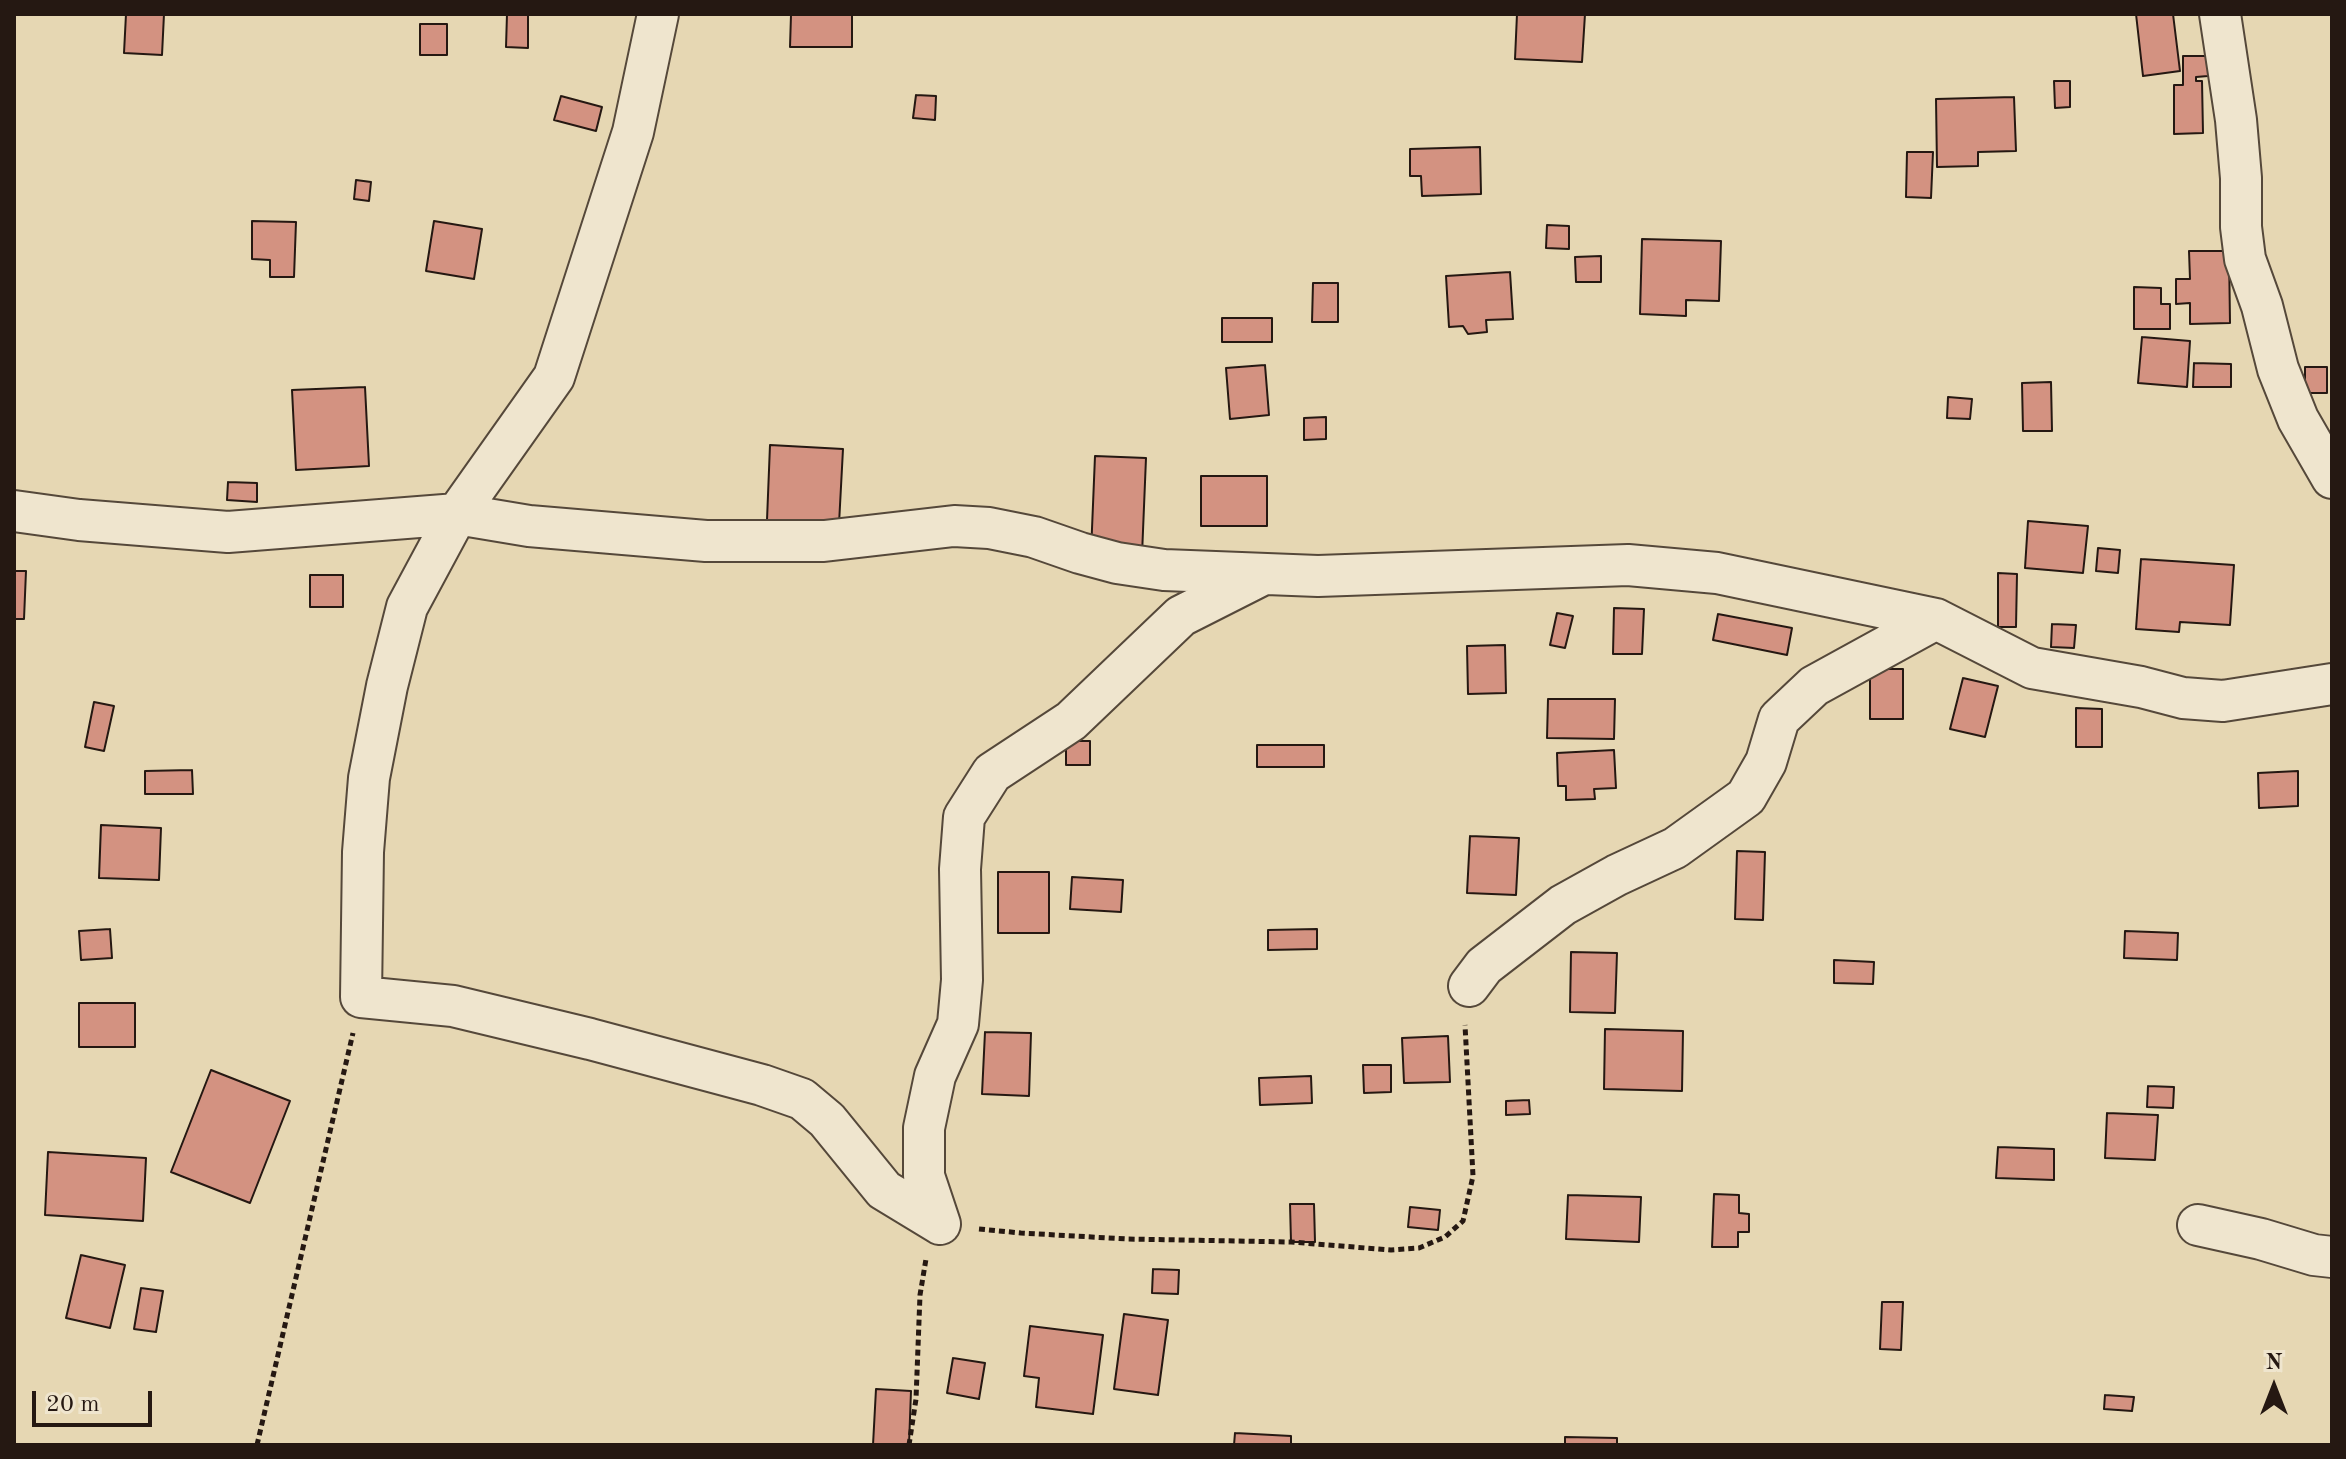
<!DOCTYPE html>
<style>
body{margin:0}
#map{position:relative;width:2346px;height:1459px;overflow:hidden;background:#e6d7b3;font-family:"Old Standard TT",serif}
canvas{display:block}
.frame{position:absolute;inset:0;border:16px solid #251812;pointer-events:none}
.north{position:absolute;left:2234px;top:1347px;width:80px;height:80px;-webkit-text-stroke:6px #efe5ce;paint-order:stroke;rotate:0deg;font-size:22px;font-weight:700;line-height:32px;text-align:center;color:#251812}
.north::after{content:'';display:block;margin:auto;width:28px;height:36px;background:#251812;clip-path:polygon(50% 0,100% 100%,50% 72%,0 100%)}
.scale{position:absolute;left:32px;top:1391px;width:120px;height:36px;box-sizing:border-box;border:4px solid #251812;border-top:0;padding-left:10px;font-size:24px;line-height:28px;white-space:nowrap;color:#251812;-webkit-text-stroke:6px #efe5ce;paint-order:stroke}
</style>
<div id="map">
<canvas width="2346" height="1459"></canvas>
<div class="frame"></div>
<div class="north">N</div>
<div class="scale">20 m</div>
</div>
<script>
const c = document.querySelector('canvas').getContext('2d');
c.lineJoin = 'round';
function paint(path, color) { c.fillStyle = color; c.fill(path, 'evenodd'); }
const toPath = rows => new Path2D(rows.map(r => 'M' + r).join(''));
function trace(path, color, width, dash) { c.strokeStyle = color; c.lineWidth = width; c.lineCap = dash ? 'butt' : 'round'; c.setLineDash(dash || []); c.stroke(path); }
const building = toPath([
 [126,14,164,14,162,55,124,53,126,14],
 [507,14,528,14,528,48,506,47,507,14],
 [822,14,852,14,852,47,790,47,791,15,822,14],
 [1517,14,1585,14,1582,62,1515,59,1517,14],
 [2136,14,2173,14,2180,71,2143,76,2136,14],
 [420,24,447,24,447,55,420,55,420,24],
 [2183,56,2208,56,2208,76,2196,77,2196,81,2202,81,2203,133,2174,134,2174,85,2183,85,2183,56],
 [2054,81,2070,81,2070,107,2055,108,2054,81],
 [916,95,936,96,935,120,913,118,916,95],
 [561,96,602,107,596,131,554,120,561,96],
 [2014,97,2016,151,1978,152,1978,166,1937,167,1936,99,2014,97],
 [1480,147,1481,194,1422,196,1421,176,1410,176,1410,149,1480,147],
 [1907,152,1933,152,1931,198,1906,197,1907,152],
 [356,180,371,182,369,201,354,199,356,180],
 [252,221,296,222,294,277,270,277,270,260,252,259,252,221],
 [434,221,482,229,474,279,426,271,434,221],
 [1547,225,1569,226,1569,249,1546,248,1547,225],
 [1642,239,1721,241,1719,301,1686,300,1686,316,1640,314,1642,239],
 [2189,251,2229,251,2230,323,2190,324,2190,303,2176,304,2176,279,2190,279,2189,251],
 [1601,256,1601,282,1576,282,1575,257,1601,256],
 [1510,272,1513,319,1486,320,1487,332,1468,334,1463,326,1449,327,1446,276,1510,272],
 [1313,283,1338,283,1338,322,1312,322,1313,283],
 [2134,287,2161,288,2161,304,2170,304,2170,329,2134,329,2134,287],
 [1222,318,1272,318,1272,342,1222,342,1222,318],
 [2142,337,2190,341,2187,387,2138,383,2142,337],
 [2194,363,2231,364,2231,387,2193,387,2194,363],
 [1265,365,1269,415,1230,419,1226,368,1265,365],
 [2305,367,2327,367,2327,393,2305,393,2305,367],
 [2051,382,2052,431,2023,431,2022,383,2051,382],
 [365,387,369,466,296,470,292,390,365,387],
 [1948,397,1972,399,1970,419,1947,418,1948,397],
 [1326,417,1326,439,1304,440,1304,418,1326,417],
 [770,445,843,449,839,524,767,520,770,445],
 [1095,456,1146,458,1142,555,1091,553,1095,456],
 [1201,476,1267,476,1267,526,1201,526,1201,476],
 [228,482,257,483,257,502,227,500,228,482],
 [2028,521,2088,526,2083,573,2025,568,2028,521],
 [2098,548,2120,550,2118,573,2096,571,2098,548],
 [2141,559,2234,565,2230,625,2180,622,2179,632,2136,629,2141,559],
 [14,571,26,571,24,619,14,619,14,571],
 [1998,573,2017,574,2016,627,1998,627,1998,573],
 [310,575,343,575,343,607,310,607,310,575],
 [1614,608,1644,609,1642,654,1613,654,1614,608],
 [1557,613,1573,616,1565,648,1550,645,1557,613],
 [1718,614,1792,628,1787,655,1713,640,1718,614],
 [2052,624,2076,625,2074,648,2051,647,2052,624],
 [1505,645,1506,693,1468,694,1467,646,1505,645],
 [1870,669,1903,669,1903,719,1870,719,1870,669],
 [1963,678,1998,686,1985,737,1950,729,1963,678],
 [1548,699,1615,699,1614,739,1547,738,1548,699],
 [94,702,114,706,104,751,85,747,94,702],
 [2076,708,2102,709,2102,747,2076,747,2076,708],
 [1066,741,1090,741,1090,765,1066,765,1066,741],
 [1257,745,1324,745,1324,767,1257,767,1257,745],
 [1614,750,1616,788,1594,789,1595,799,1566,800,1566,786,1558,786,1557,753,1614,750],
 [192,770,193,794,145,794,145,771,192,770],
 [2298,771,2298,806,2259,808,2258,773,2298,771],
 [101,825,161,828,159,880,99,878,101,825],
 [1470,836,1519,838,1516,895,1467,893,1470,836],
 [1737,851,1765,852,1763,920,1735,919,1737,851],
 [998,872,1049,872,1049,933,998,933,998,872],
 [1072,877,1123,880,1121,912,1070,909,1072,877],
 [110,929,112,958,81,960,79,931,110,929],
 [1317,929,1317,949,1268,950,1268,930,1317,929],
 [2125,931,2178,933,2177,960,2124,958,2125,931],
 [1571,952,1617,953,1615,1013,1570,1012,1571,952],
 [1834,960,1874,962,1873,984,1834,983,1834,960],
 [79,1003,135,1003,135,1047,79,1047,79,1003],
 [1605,1029,1683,1031,1682,1091,1604,1089,1605,1029],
 [985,1032,1031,1033,1029,1096,982,1094,985,1032],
 [1448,1036,1450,1082,1404,1083,1402,1038,1448,1036],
 [1363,1065,1391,1065,1391,1092,1364,1093,1363,1065],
 [211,1070,290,1101,250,1203,171,1172,211,1070],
 [1311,1076,1312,1103,1260,1105,1259,1078,1311,1076],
 [2148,1086,2174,1087,2173,1108,2147,1107,2148,1086],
 [1529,1100,1530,1114,1506,1115,1506,1101,1529,1100],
 [2107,1113,2158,1115,2155,1160,2105,1158,2107,1113],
 [1998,1147,2054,1149,2054,1180,1996,1178,1998,1147],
 [48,1152,146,1158,143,1221,45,1215,48,1152],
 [1714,1194,1739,1195,1739,1213,1749,1214,1749,1232,1738,1232,1738,1247,1712,1247,1714,1194],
 [1568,1195,1641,1197,1639,1242,1566,1239,1568,1195],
 [1290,1204,1314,1204,1315,1242,1291,1242,1290,1204],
 [1410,1207,1440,1210,1438,1230,1408,1227,1410,1207],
 [81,1255,125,1265,110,1328,66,1318,81,1255],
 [1153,1269,1179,1270,1178,1294,1152,1293,1153,1269],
 [141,1288,163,1291,156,1332,134,1329,141,1288],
 [1882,1302,1903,1302,1901,1350,1880,1349,1882,1302],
 [1124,1314,1168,1320,1158,1395,1114,1389,1124,1314],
 [1030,1326,1103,1335,1093,1414,1036,1407,1039,1378,1024,1376,1030,1326],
 [953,1358,985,1363,979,1399,947,1393,953,1358],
 [876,1389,911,1391,909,1445,873,1445,876,1389],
 [2105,1395,2134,1397,2132,1411,2104,1409,2105,1395],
 [1235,1433,1291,1436,1291,1445,1234,1445,1235,1433],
 [1565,1437,1617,1438,1617,1445,1565,1445,1565,1437]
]);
const path = toPath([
 [979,1229,1021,1233,1127,1239,1291,1242,1391,1250,1419,1248,1445,1237,1463,1221,1473,1176,1465,1025],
 [257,1445,353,1033],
 [909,1445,916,1399,920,1295,926,1259]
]);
const minor = toPath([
 [658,14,633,132,554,377,457,514,407,607,387,686,369,778,363,852,361,997,453,1006,590,1039,762,1085,802,1099,827,1120,884,1190,940,1224],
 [2220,14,2236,120,2241,178,2241,227,2245,259,2262,306,2278,369,2298,419,2332,478],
 [14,511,79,520,228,532,457,514,529,526,706,541,824,541,954,526,989,528,1034,537,1080,553,1117,563,1164,570,1318,576,1628,565,1717,573,1936,619,2032,668,2141,687,2183,698,2223,701,2332,684],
 [1469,986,1484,966,1563,905,1617,875,1675,848,1746,797,1766,762,1779,719,1814,686,1936,619],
 [940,1224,924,1176,924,1128,935,1076,958,1024,962,980,960,869,964,817,992,773,1071,721,1181,616,1260,576],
 [2198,1225,2261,1239,2314,1255,2332,1257]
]);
paint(building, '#d39281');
trace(building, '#251812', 2);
trace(minor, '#55483a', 44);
trace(path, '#251812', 5, [6, 4]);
trace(minor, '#efe5ce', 40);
</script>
